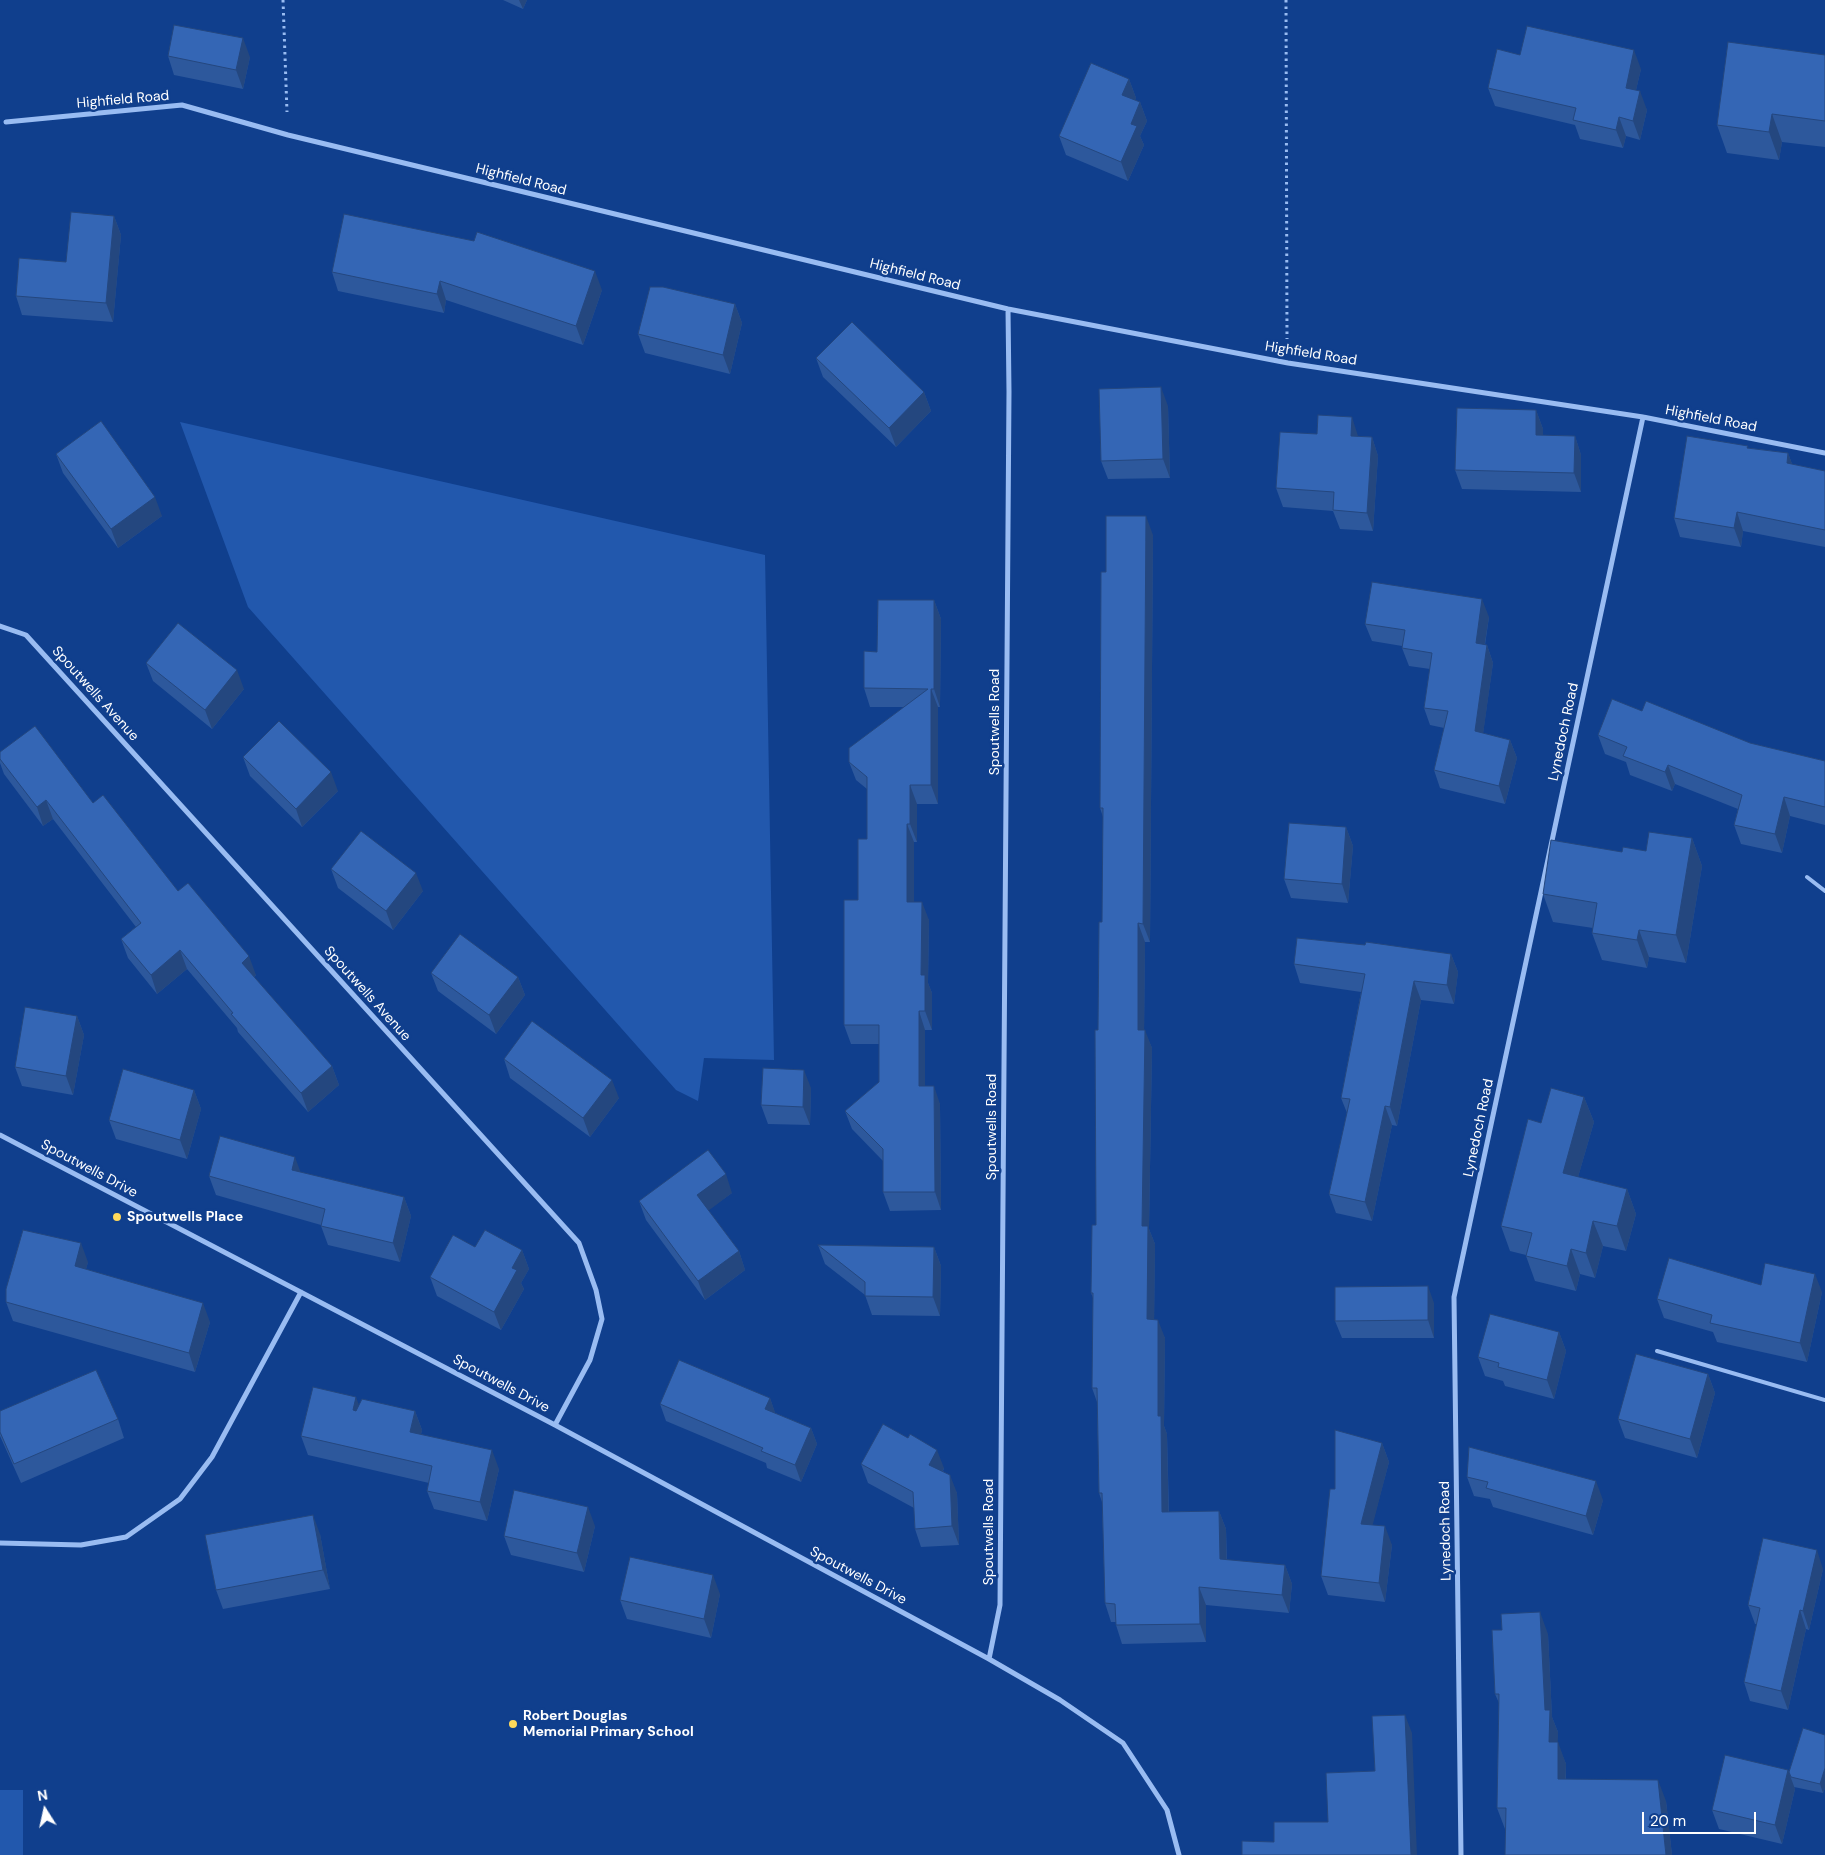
<!DOCTYPE html>
<style>
body{margin:0}
#map{position:relative;width:1825px;height:1855px;overflow:hidden;background:#103f8d;font-family:"DM Sans",sans-serif}
canvas{display:block}
.north{position:absolute;left:20px;top:1785px;width:50px;height:50px;-webkit-text-stroke:4px #103f8d;paint-order:stroke;rotate:350deg;font-size:14px;font-weight:700;line-height:20px;text-align:center;color:#fff}
.north::after{content:'';display:block;margin:auto;width:18px;height:22px;background:#fff;clip-path:polygon(50% 0,100% 100%,50% 72%,0 100%)}
.scale{position:absolute;left:1642px;top:1812px;width:114px;height:22px;box-sizing:border-box;border:2px solid #fff;border-top:0;padding-left:6px;font-size:15px;line-height:18px;white-space:nowrap;color:#fff;-webkit-text-stroke:4px #103f8d;paint-order:stroke}
</style>
<div id="map">
<canvas width="1825" height="1855"></canvas>
<div class="north">N</div>
<div class="scale">20 m</div>
</div>
<script>
const c = document.querySelector('canvas').getContext('2d');
c.lineJoin = 'round';
function paint(path, color) { c.fillStyle = color; c.fill(path, 'evenodd'); }
const toPath = rows => new Path2D(rows.map(r => 'M' + r).join(''));
function trace(path, color, width, dash) { c.strokeStyle = color; c.lineWidth = width; c.lineCap = dash ? 'butt' : 'round'; c.setLineDash(dash || []); c.stroke(path); }
function label(font, color, halo, rows, align = 'center') {
  c.font = font + ' "DM Sans",sans-serif'; c.lineWidth = 5; c.setLineDash([]); c.textBaseline = 'middle'; c.strokeStyle = halo; c.fillStyle = color; for (const [text, x, y, turn = 0] of rows) {
    c.save(); c.translate(x, y); c.rotate((+turn || 0) * Math.PI / 180); c.textAlign = isNaN(turn) ? turn : align; if (halo) c.strokeText(text, 0, 0); c.fillText(text, 0, 0); c.restore();
  }
}
const green = toPath([
 [180,422,765,555,774,1060,704,1058,698,1101,676,1090,248,607],
 [0,1790,23,1790,23,1855,0,1855]
]);
const path = toPath([
 [283,0,287,112],
 [1286,0,1287,339]
]);
const lane = toPath([
 [1807,877,1825,891],
 [1657,1351,1825,1400]
]);
const street = toPath([
 [6,122,182,105,288,135,1008,309,1288,363,1643,417,1825,453],
 [0,626,26,635,579,1243,596,1290,602,1319,590,1360,555,1425],
 [0,1135,555,1425,989,1659,1060,1700,1123,1743,1167,1810,1179,1855],
 [0,1543,81,1545,126,1537,180,1499,212,1457,301,1292],
 [989,1659,1000,1605,1009,392,1008,309],
 [1461,1855,1454,1297,1643,417]
]);
const wall = toPath([
 [503,0,527,0,523,9],
 [1520,55,1641,69,1636,90,1647,110,1640,140,1626,136,1623,148,1580,139,1575,125,1495,106,1488,88],
 [1825,55,1825,147,1782,142,1779,160,1727,153,1717,125],
 [168,56,250,57,243,89,174,75],
 [1129,79,1136,98,1135,100,1140,102,1147,121,1140,136,1144,145,1128,181,1066,155,1059,136],
 [114,216,121,235,113,322,22,315,16,296,66,262],
 [332,272,602,290,583,345,446,300,444,313,338,291],
 [735,304,742,323,730,374,645,353,638,334],
 [816,358,924,392,931,411,896,447,823,377],
 [1168,406,1170,478,1108,479,1101,461],
 [1536,410,1543,429,1543,435,1575,436,1581,455,1581,492,1462,489,1455,470],
 [1358,436,1372,437,1378,456,1373,531,1340,529,1333,511,1283,507,1276,488],
 [1749,448,1788,453,1792,464,1825,471,1825,547,1743,531,1741,547,1680,537,1674,518],
 [56,454,162,516,118,548,63,473],
 [1153,535,1150,942,1145,942,1144,1030,1152,1048,1149,1229,1155,1244,1154,1320,1165,1338,1164,1426,1167,1434,1169,1512,1219,1511,1226,1529,1227,1560,1285,1565,1292,1584,1289,1613,1206,1605,1206,1642,1122,1644,1116,1625,1116,1622,1111,1622,1105,1603,1102,1502,1099,1493,1097,1402,1092,1388,1093,1298,1091,1293,1096,1225,1098,1030,1102,922,1103,817,1100,808,1106,572],
 [934,600,941,619,940,707,938,707,938,804,917,804,917,842,914,842,914,902,929,920,928,983,932,993,932,1030,925,1030,925,1086,940,1104,941,1210,890,1211,883,1192,883,1161,852,1129,845,1111,879,1082,879,1044,851,1044,844,1025,858,900,867,839,867,789,856,780,849,762,904,707,870,707,864,688,877,652],
 [1489,617,1485,645,1487,645,1493,663,1483,733,1510,740,1517,758,1505,804,1440,788,1434,770,1444,728,1430,725,1424,708,1430,669,1409,666,1402,648,1402,646,1372,641,1365,624],
 [146,663,244,689,212,729,153,681],
 [1642,711,1750,743,1825,761,1825,825,1790,816,1782,853,1741,844,1734,825,1738,809,1675,784,1672,791,1630,775,1626,762,1605,754,1598,735],
 [0,752,93,803,178,891,256,975,254,977,332,1066,339,1085,308,1112,238,1032,237,1028,187,969,157,994,128,958,121,939,136,927,53,819,43,826,4,774,0,763],
 [243,757,338,791,302,827,250,776],
 [1346,827,1353,846,1348,903,1291,898,1284,879],
 [1692,838,1702,866,1686,963,1649,957,1647,968,1602,960,1592,933,1593,928,1553,922,1543,894,1622,852,1646,851],
 [331,869,423,891,393,930,338,888],
 [1451,954,1458,972,1454,1004,1421,1000,1397,1126,1392,1125,1372,1221,1336,1213,1329,1194,1347,1113,1341,1098,1361,992,1300,983,1294,964],
 [431,973,518,977,525,995,496,1034,438,991],
 [77,1016,84,1035,73,1095,22,1086,15,1067],
 [504,1059,619,1098,590,1137,510,1078],
 [811,1088,810,1125,768,1124,761,1105],
 [194,1090,201,1109,187,1159,116,1139,109,1120],
 [1584,1097,1594,1122,1578,1177,1627,1189,1636,1214,1626,1251,1603,1246,1595,1278,1580,1274,1576,1291,1535,1281,1526,1256,1526,1255,1510,1251,1501,1226,1541,1123],
 [301,1173,404,1197,411,1216,400,1262,328,1245,321,1226,321,1225,216,1195,209,1176],
 [732,1193,708,1210,739,1251,745,1270,705,1300,646,1220,639,1201],
 [818,1245,934,1247,941,1266,940,1316,872,1315,865,1295,825,1264],
 [475,1247,522,1250,529,1269,521,1283,524,1289,501,1330,437,1296,430,1277],
 [88,1262,86,1269,210,1322,195,1372,13,1321,6,1302],
 [1761,1285,1822,1292,1807,1362,1717,1342,1713,1332,1664,1318,1657,1299],
 [1434,1303,1434,1338,1342,1338,1335,1321],
 [1559,1332,1566,1351,1554,1399,1505,1386,1503,1381,1485,1376,1478,1357],
 [1708,1374,1715,1393,1697,1458,1625,1438,1618,1419],
 [770,1398,775,1413,811,1428,817,1444,801,1482,767,1468,766,1463,666,1421,660,1404],
 [359,1405,415,1411,422,1430,421,1434,499,1469,487,1521,434,1509,427,1491,429,1483,308,1455,301,1436],
 [0,1411,118,1419,124,1438,21,1483,0,1436],
 [1382,1443,1389,1462,1372,1525,1392,1545,1385,1602,1328,1595,1321,1576,1335,1489],
 [861,1464,944,1468,943,1471,957,1493,959,1545,921,1547,915,1529,914,1508,868,1483],
 [1467,1477,1603,1500,1593,1535,1493,1507,1490,1499,1474,1496],
 [595,1526,584,1572,511,1555,504,1536],
 [320,1534,330,1589,223,1609,216,1590],
 [1823,1569,1809,1630,1806,1629,1788,1710,1750,1701,1744,1682,1757,1624,1755,1624,1748,1605],
 [720,1594,711,1638,627,1619,620,1600],
 [1502,1630,1548,1634,1552,1717,1558,1732,1557,1742,1566,1764,1566,1779,1666,1801,1672,1855,1505,1855,1505,1829,1497,1808,1499,1703,1495,1694],
 [1825,1735,1825,1788,1823,1793,1794,1787,1795,1789,1782,1844,1719,1829,1712,1810,1788,1770,1789,1772]
]);
const shadedWall = toPath([
 [519,0,527,0,523,9],
 [243,38,250,57,243,89,236,70],
 [1634,50,1641,69,1632,107,1626,88],
 [1129,79,1136,98,1129,114,1122,95],
 [1640,91,1647,110,1640,140,1633,121],
 [1140,102,1147,121,1140,136,1144,145,1128,181,1121,162,1131,124],
 [1772,114,1782,142,1779,160,1769,132],
 [1619,117,1626,136,1623,148,1616,130],
 [114,216,121,235,113,322,106,303],
 [595,271,602,290,583,345,576,326],
 [440,281,446,300,444,313,437,294],
 [735,304,742,323,730,374,723,355],
 [1161,387,1168,406,1170,478,1163,459],
 [924,392,931,411,896,447,889,428],
 [1536,410,1543,429,1543,454,1536,435],
 [1352,417,1358,436,1357,455,1351,436],
 [1575,436,1581,455,1581,492,1574,473],
 [1372,437,1378,456,1373,531,1367,513],
 [1788,453,1795,472,1787,463],
 [155,497,162,516,118,548,111,529],
 [1737,512,1743,531,1741,547,1734,528],
 [1146,516,1153,535,1150,942,1143,924],
 [1482,599,1489,617,1482,661,1476,643],
 [934,600,941,619,940,707,934,689],
 [1487,645,1493,663,1481,749,1475,731],
 [237,670,244,689,212,729,205,710],
 [931,689,938,707,938,804,931,785],
 [1510,740,1517,758,1505,804,1499,786],
 [1668,765,1675,784,1672,791,1665,772],
 [331,772,338,791,302,827,296,809],
 [910,785,917,804,917,842,910,824],
 [1784,797,1790,816,1782,853,1775,834],
 [46,800,53,819,43,826,37,807],
 [907,824,914,842,914,921,907,902],
 [1346,827,1353,846,1348,903,1342,884],
 [1692,838,1702,866,1686,963,1676,935],
 [416,873,423,891,393,930,386,911],
 [922,902,929,920,928,983,932,993,932,1030,925,1011,921,975],
 [1138,923,1145,942,1144,1048,1138,1030],
 [1639,930,1649,957,1647,968,1637,940],
 [180,950,187,969,157,994,151,975],
 [1451,954,1458,972,1454,1004,1447,985],
 [249,956,256,975,249,981,242,963],
 [518,977,525,995,496,1034,489,1015],
 [1414,981,1421,1000,1397,1126,1390,1107],
 [919,1011,925,1030,925,1105,919,1086],
 [77,1016,84,1035,73,1095,66,1076],
 [1145,1030,1152,1048,1149,1229,1155,1244,1154,1338,1147,1319,1142,1226],
 [332,1066,339,1085,308,1112,301,1093],
 [804,1070,811,1088,810,1125,803,1107],
 [612,1080,619,1098,590,1137,583,1118],
 [934,1086,940,1104,941,1210,935,1192],
 [194,1090,201,1109,187,1159,180,1140],
 [1584,1097,1594,1122,1572,1198,1563,1173],
 [1385,1106,1392,1125,1372,1221,1365,1202],
 [295,1157,302,1176,292,1170],
 [726,1174,732,1193,704,1214,697,1195],
 [1627,1189,1636,1214,1626,1251,1617,1226],
 [404,1197,411,1216,400,1262,393,1243],
 [1593,1221,1603,1246,1595,1278,1586,1253],
 [81,1243,88,1262,82,1285,75,1266],
 [934,1247,941,1266,940,1316,933,1297],
 [1571,1249,1580,1274,1576,1291,1567,1266],
 [522,1250,529,1269,521,1283,524,1289,501,1330,494,1312,512,1268],
 [739,1251,745,1270,705,1300,698,1281],
 [1815,1274,1822,1292,1807,1362,1800,1343],
 [1428,1286,1434,1303,1434,1338,1428,1320],
 [203,1303,210,1322,195,1372,189,1353],
 [1158,1320,1165,1338,1164,1426,1167,1434,1169,1531,1162,1512,1158,1416],
 [1559,1332,1566,1351,1554,1399,1547,1380],
 [1708,1374,1715,1393,1697,1458,1690,1439],
 [356,1397,363,1416,353,1410],
 [770,1398,776,1415,765,1409],
 [415,1411,422,1430,417,1451,410,1432],
 [811,1428,817,1444,801,1482,795,1465],
 [1382,1443,1389,1462,1368,1543,1361,1524],
 [492,1450,499,1469,487,1521,480,1502],
 [937,1450,944,1468,936,1483,929,1465],
 [950,1475,957,1493,959,1545,952,1526],
 [1596,1481,1603,1500,1593,1535,1586,1516],
 [588,1507,595,1526,584,1572,577,1553],
 [1219,1511,1226,1529,1227,1577,1220,1559],
 [313,1515,320,1534,330,1589,323,1570],
 [1385,1526,1392,1545,1385,1602,1379,1583],
 [1817,1550,1823,1569,1809,1630,1803,1611],
 [1285,1565,1292,1584,1289,1613,1282,1595],
 [713,1575,720,1594,711,1638,704,1619],
 [1199,1587,1206,1605,1206,1642,1200,1624],
 [1800,1610,1806,1629,1788,1710,1781,1691],
 [1540,1612,1548,1634,1552,1717,1558,1732,1557,1764,1549,1742,1545,1710],
 [1405,1715,1412,1733,1417,1855,1411,1855],
 [1558,1742,1566,1764,1565,1801,1558,1779],
 [1825,1768,1825,1788,1823,1793,1820,1784],
 [1788,1770,1795,1789,1782,1844,1775,1825],
 [1658,1780,1666,1801,1672,1855,1666,1855]
]);
const building = toPath([
 [174,25,243,38,236,70,168,56,174,25],
 [1527,26,1634,50,1626,88,1640,91,1633,121,1619,117,1616,130,1573,120,1576,108,1488,88,1497,49,1520,55,1527,26],
 [1728,42,1825,55,1825,121,1772,114,1769,132,1717,125,1728,42],
 [1091,63,1129,79,1122,95,1140,102,1131,124,1137,126,1121,162,1059,136,1091,63],
 [71,212,114,216,106,303,16,296,19,258,66,262,71,212],
 [344,214,474,241,477,232,595,271,576,326,440,281,437,294,332,272,344,214],
 [650,287,663,287,735,304,723,355,638,334,650,287],
 [852,322,924,392,889,428,816,358,852,322],
 [1161,387,1163,459,1101,461,1099,389,1161,387],
 [1457,408,1536,410,1536,435,1575,436,1574,473,1455,470,1457,408],
 [1318,415,1352,417,1351,436,1372,437,1367,513,1333,510,1334,492,1276,488,1280,432,1317,434,1318,415],
 [101,421,155,497,111,529,56,454,101,421],
 [1687,436,1748,446,1747,448,1788,453,1787,463,1825,471,1825,530,1737,512,1734,528,1674,518,1687,436],
 [1106,516,1146,516,1143,924,1138,923,1138,1030,1145,1030,1142,1226,1148,1226,1147,1319,1158,1320,1158,1416,1161,1416,1162,1512,1219,1511,1220,1559,1285,1565,1282,1595,1199,1587,1200,1624,1116,1625,1115,1604,1105,1603,1102,1493,1099,1493,1097,1388,1092,1388,1093,1293,1091,1293,1092,1225,1096,1225,1095,1030,1098,1030,1099,922,1102,922,1103,808,1100,808,1101,572,1106,572,1106,516],
 [1372,582,1482,599,1476,643,1487,645,1475,731,1510,740,1499,786,1434,770,1448,711,1424,708,1432,653,1402,648,1405,630,1365,624,1372,582],
 [878,600,934,600,934,689,931,689,931,785,910,785,910,824,907,824,907,902,922,902,921,975,925,975,925,1011,919,1011,919,1086,934,1086,935,1192,883,1192,883,1149,845,1111,879,1082,879,1025,844,1025,844,900,858,900,858,839,867,839,867,777,849,762,849,748,928,689,864,688,864,651,877,652,878,600],
 [178,623,237,670,205,710,146,663,178,623],
 [1612,699,1642,711,1646,701,1750,743,1825,761,1825,807,1784,797,1775,834,1734,825,1742,795,1668,765,1665,772,1623,756,1627,747,1598,735,1612,699],
 [279,721,331,772,296,809,243,757,279,721],
 [35,726,93,803,103,795,178,891,188,883,249,956,242,963,332,1066,301,1093,231,1014,233,1013,180,950,151,975,121,939,141,923,46,800,37,807,0,759,0,752,35,726],
 [1289,823,1346,827,1342,884,1284,879,1289,823],
 [361,831,416,873,386,911,331,869,361,831],
 [1649,832,1692,838,1676,935,1639,930,1637,940,1592,933,1597,903,1543,894,1551,840,1622,852,1623,847,1646,851,1649,832],
 [460,934,518,977,489,1015,431,973,460,934],
 [1297,938,1365,945,1366,942,1451,954,1447,985,1414,981,1390,1107,1385,1106,1365,1202,1329,1194,1350,1099,1341,1098,1365,974,1294,964,1297,938],
 [25,1007,77,1016,66,1076,15,1067,25,1007],
 [532,1021,612,1080,583,1118,504,1059,532,1021],
 [763,1068,804,1070,803,1107,761,1105,763,1068],
 [123,1069,194,1090,180,1140,109,1120,123,1069],
 [1551,1088,1584,1097,1563,1173,1627,1189,1617,1226,1593,1221,1586,1253,1571,1249,1567,1266,1526,1256,1532,1233,1501,1226,1528,1119,1541,1123,1551,1088],
 [220,1136,295,1157,292,1170,404,1197,393,1243,321,1226,325,1209,209,1176,220,1136],
 [708,1150,726,1174,697,1195,739,1251,698,1281,639,1201,708,1150],
 [23,1230,81,1243,75,1266,203,1303,189,1353,6,1302,6,1289,23,1230],
 [485,1230,522,1250,512,1268,517,1270,494,1312,430,1277,453,1235,475,1247,485,1230],
 [818,1245,934,1247,933,1297,865,1296,865,1282,818,1245],
 [1669,1258,1761,1285,1765,1263,1815,1274,1800,1343,1710,1323,1712,1315,1657,1299,1669,1258],
 [1428,1286,1428,1320,1335,1321,1335,1287,1428,1286],
 [1490,1314,1559,1332,1547,1380,1498,1367,1499,1363,1478,1357,1490,1314],
 [1636,1354,1708,1374,1690,1439,1618,1419,1636,1354],
 [679,1360,770,1398,765,1409,811,1428,795,1465,761,1451,763,1448,660,1404,679,1360],
 [96,1370,118,1419,14,1464,0,1432,0,1411,96,1370],
 [313,1387,356,1397,353,1410,356,1411,362,1399,415,1411,410,1432,492,1450,480,1502,427,1491,432,1466,301,1436,313,1387],
 [883,1424,908,1438,910,1434,937,1450,929,1465,950,1475,952,1526,915,1529,913,1492,861,1464,883,1424],
 [1335,1430,1382,1443,1361,1524,1385,1526,1379,1583,1321,1576,1330,1489,1335,1489,1335,1430],
 [1469,1447,1596,1481,1586,1516,1486,1488,1488,1482,1467,1477,1469,1447],
 [514,1490,588,1507,577,1553,504,1536,514,1490],
 [313,1515,323,1570,216,1590,205,1535,313,1515],
 [1763,1538,1817,1550,1803,1611,1800,1610,1781,1691,1744,1682,1760,1608,1748,1605,1763,1538],
 [630,1557,713,1575,704,1619,620,1600,630,1557],
 [1540,1612,1545,1710,1550,1710,1549,1742,1558,1742,1558,1779,1658,1780,1666,1855,1505,1855,1506,1808,1497,1808,1499,1694,1495,1694,1492,1630,1502,1630,1501,1614,1540,1612],
 [1405,1715,1411,1855,1242,1855,1242,1841,1274,1842,1274,1822,1328,1822,1326,1773,1375,1771,1372,1716,1405,1715],
 [1803,1728,1825,1735,1825,1768,1820,1784,1791,1777,1789,1772,1803,1728],
 [1725,1755,1788,1770,1775,1825,1712,1810,1725,1755]
]);
const markers = [
 [117,1217,5,"#ffd95a"],
 [513,1724,5,"#ffd95a"]
];
const streetNames = [
 ["Highfield Road",123,100,-5],
 ["Highfield Road",521,180,14],
 ["Highfield Road",915,275,14],
 ["Highfield Road",1311,354,9],
 ["Highfield Road",1711,419,11],
 ["Spoutwells Avenue",95,694,48],
 ["Spoutwells Road",995,722,-90],
 ["Lynedoch Road",1564,732,-78],
 ["Spoutwells Avenue",367,994,48],
 ["Spoutwells Road",992,1127,-90],
 ["Lynedoch Road",1479,1128,-78],
 ["Spoutwells Drive",89,1169,28],
 ["Spoutwells Drive",501,1384,28],
 ["Lynedoch Road",1446,1531,-91],
 ["Spoutwells Road",989,1532,-90],
 ["Spoutwells Drive",858,1576,28]
];
const poiNames = [
 ["Spoutwells Place",127,1217],
 ["Robert Douglas",523,1716],
 ["Memorial Primary School",523,1732]
];
paint(green, '#2258ad');
trace(path, '#99bcf2', 3, [2.5, 4]);
trace(lane, '#99bcf2', 4);
trace(street, '#99bcf2', 5);
paint(wall, '#2d589c');
paint(shadedWall, '#24477f');
paint(building, '#3466b5');
trace(building, '#24477f', 1);
for (const [x, y, r, color] of markers) { const dot = new Path2D(); dot.arc(x, y, r, 0, 2 * Math.PI); c.fillStyle = color; c.fill(dot); trace(dot, '#103f8d', 2); }
label('14px', '#fff', '#103f8d', streetNames);
label('bold 14px', '#fff', '#103f8d', poiNames, 'left');
</script>
